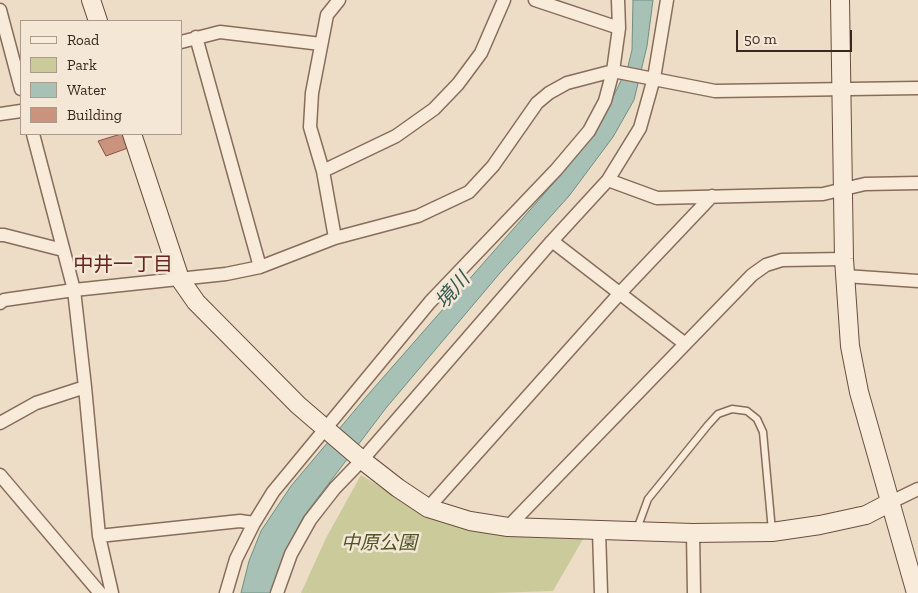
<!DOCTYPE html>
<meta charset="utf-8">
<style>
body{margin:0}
#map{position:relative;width:918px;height:593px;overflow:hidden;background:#eddcc6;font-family:"Zilla Slab",serif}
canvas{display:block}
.legend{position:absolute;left:20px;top:20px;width:162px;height:115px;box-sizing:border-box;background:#f5e7d6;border:1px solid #aa9b8d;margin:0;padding:6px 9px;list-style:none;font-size:15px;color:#392820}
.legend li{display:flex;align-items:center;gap:10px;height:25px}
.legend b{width:25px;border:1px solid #aa9b8d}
.scale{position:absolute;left:736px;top:30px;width:116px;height:22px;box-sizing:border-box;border:2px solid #392820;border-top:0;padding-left:6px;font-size:15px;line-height:18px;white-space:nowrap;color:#392820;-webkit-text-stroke:4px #f5e7d6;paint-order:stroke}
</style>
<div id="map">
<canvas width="918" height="593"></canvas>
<ul class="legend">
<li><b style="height:6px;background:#f8ebd9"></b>Road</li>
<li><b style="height:14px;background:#cbca9a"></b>Park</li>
<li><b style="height:14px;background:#a7c1b6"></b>Water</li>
<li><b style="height:14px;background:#ca937d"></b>Building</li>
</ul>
<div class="scale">50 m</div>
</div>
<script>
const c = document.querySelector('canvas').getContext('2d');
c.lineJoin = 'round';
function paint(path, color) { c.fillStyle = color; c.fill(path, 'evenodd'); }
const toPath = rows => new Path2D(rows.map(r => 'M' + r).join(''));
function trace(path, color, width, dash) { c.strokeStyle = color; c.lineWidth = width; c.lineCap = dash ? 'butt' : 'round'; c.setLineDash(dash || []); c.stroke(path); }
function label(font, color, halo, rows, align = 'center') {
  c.font = font + ' "Zilla Slab","Noto Sans JP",serif'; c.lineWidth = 5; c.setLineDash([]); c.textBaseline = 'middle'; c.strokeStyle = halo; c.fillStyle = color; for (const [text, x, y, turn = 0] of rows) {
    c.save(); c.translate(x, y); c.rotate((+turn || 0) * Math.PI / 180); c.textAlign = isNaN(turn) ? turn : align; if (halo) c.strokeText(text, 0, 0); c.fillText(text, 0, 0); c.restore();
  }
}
const green = toPath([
 [361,475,423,514,462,528,501,536,583,539,553,591,493,593,301,593,326,538]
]);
const water = toPath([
 [633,0,653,0,647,46,634,100,613,137,569,196,500,273,386,408,304,516,288,547,272,593,241,593,249,561,261,531,291,486,366,397,565,170,604,116,628,66,632,50,633,0]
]);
const building = toPath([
 [121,134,132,134,136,145,106,156,98,141,121,134]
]);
const lane = toPath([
 [637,529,648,499,708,425,718,414,732,409,747,411,757,419,763,432,772,531]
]);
const street = toPath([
 [535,0,619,28],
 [0,10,21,89],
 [196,37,260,267],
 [181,42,220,32,321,44],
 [0,114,21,111],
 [33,134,74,290,85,387,99,536,112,593],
 [323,171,396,136,434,109,458,84,481,53,504,0],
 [608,180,657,198,823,194,865,184,918,183],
 [0,235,4,235,63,250],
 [335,238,323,171,310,127,312,93,327,15,339,0],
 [552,241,684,343],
 [845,276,918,281],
 [0,303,4,300,74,290,226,274,260,267,335,238,418,216,469,192,493,166,537,103,549,93,567,83,613,71,715,91,918,88],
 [0,423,36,403,85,387],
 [0,475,100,593],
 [889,503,918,489],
 [428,508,620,293,712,196],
 [508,527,752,275,766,265,782,260,844,259],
 [599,531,601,593],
 [693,533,694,593],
 [99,536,240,521,254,523],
 [226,593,236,559,254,523,273,492,430,302,556,170,589,131,605,101,613,71,619,28,618,0],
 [277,593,291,554,310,520,335,488,362,460,552,241,608,180,640,128,654,78,667,0]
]);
const secondary = toPath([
 [91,0,98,21],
 [840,0,844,259,850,346,859,392,916,593],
 [132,134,180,279,196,302,298,405,362,460,398,488,428,508,470,521,508,527,693,533,772,532,820,525,866,515,889,503]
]);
const parkNames = [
 ["中原公園",379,544]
];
const neighbourhoodNames = [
 ["中井一丁目",123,265]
];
const waterNames = [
 ["境川",453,291,-49]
];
paint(green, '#cbca9a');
paint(water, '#a7c1b6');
trace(water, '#6e8f82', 1);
paint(building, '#ca937d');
trace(building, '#865443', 1);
trace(lane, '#886d5c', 9);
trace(street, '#886d5c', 15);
trace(secondary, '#6a4f3f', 20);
trace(lane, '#f8ebd9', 6);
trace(street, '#f8ebd9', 12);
trace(secondary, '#f8ebd9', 18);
label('italic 19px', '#4f5427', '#f5e7d6', parkNames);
label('20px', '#642520', '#f5e7d6', neighbourhoodNames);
label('italic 20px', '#2f5850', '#f5e7d6', waterNames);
</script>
